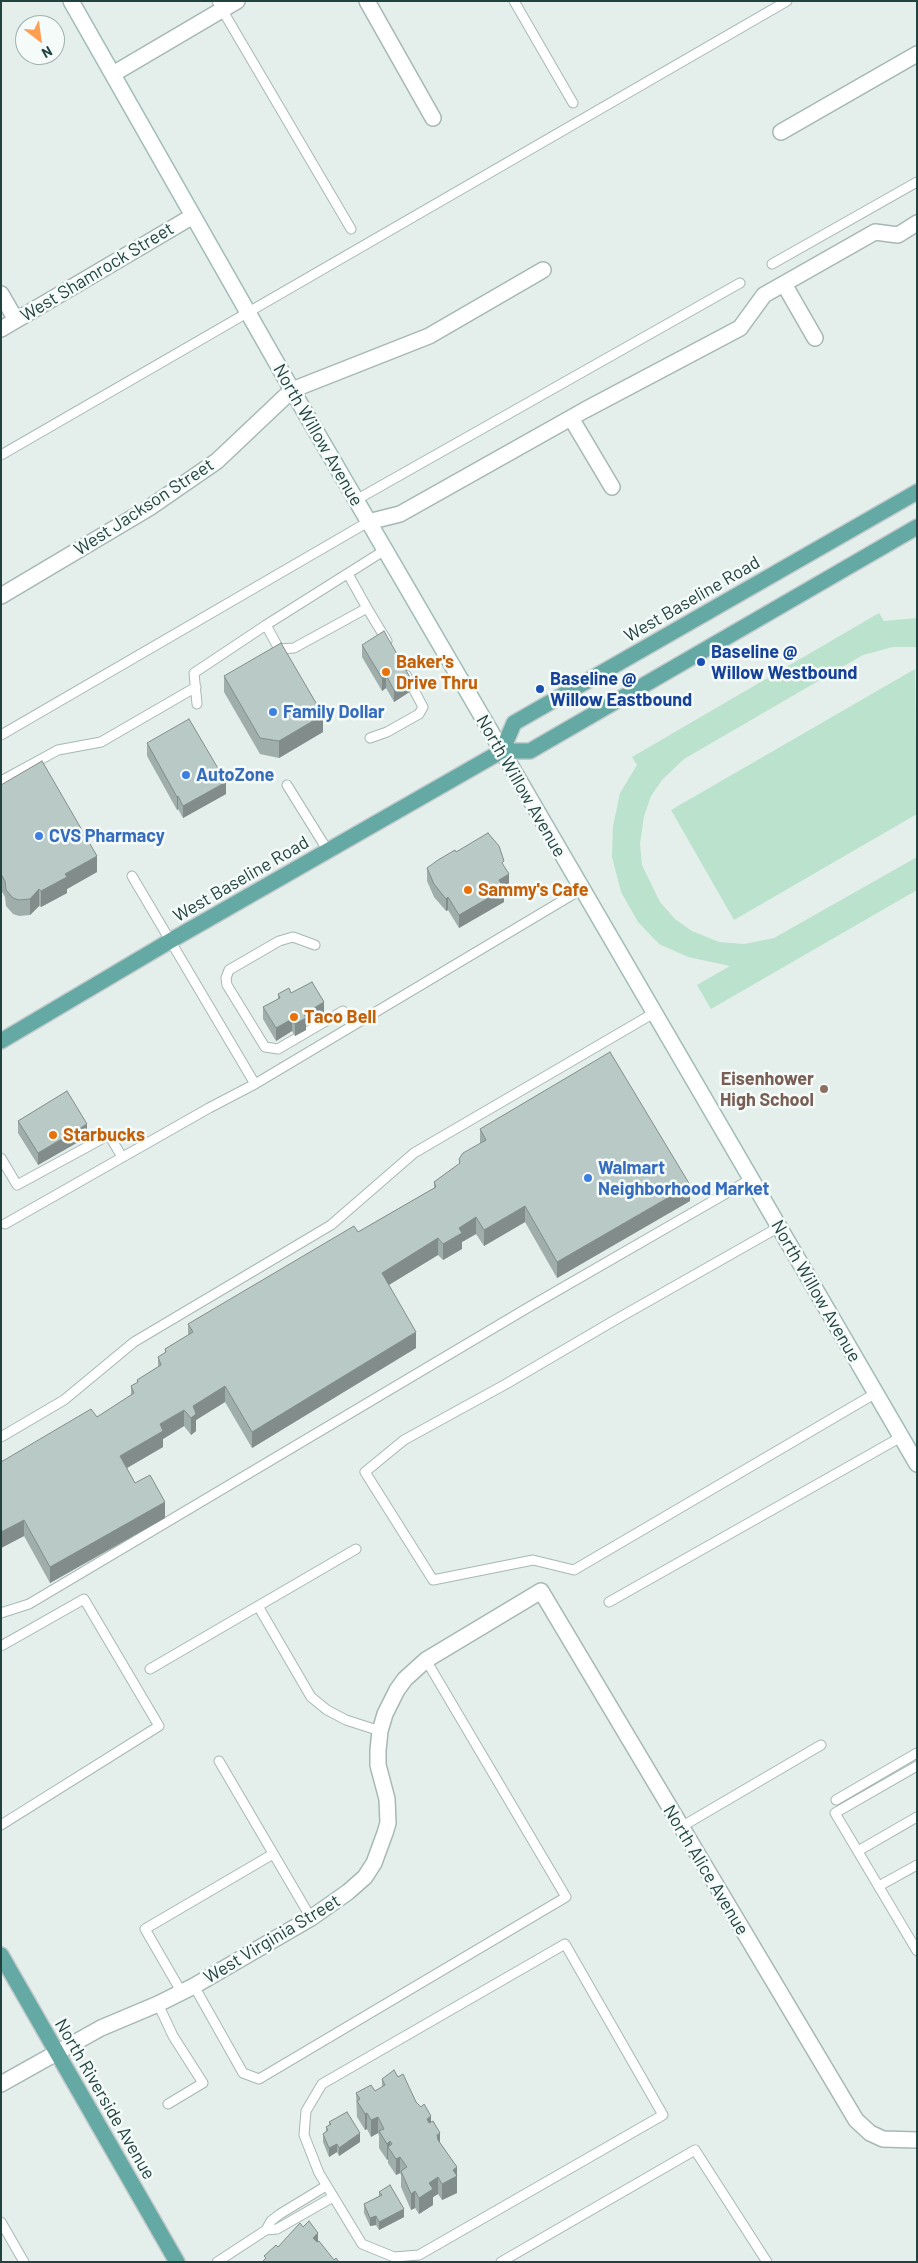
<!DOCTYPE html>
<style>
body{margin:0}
#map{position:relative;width:918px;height:2263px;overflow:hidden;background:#e4efec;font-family:Barlow,sans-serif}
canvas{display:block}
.frame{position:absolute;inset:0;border:2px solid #214340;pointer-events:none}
.north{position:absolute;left:15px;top:15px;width:50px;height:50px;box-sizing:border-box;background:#f5fbf9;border:1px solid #a0b1af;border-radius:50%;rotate:150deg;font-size:14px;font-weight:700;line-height:20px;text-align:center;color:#214340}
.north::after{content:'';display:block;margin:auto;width:18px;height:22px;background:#ff9d52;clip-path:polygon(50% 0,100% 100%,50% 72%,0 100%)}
</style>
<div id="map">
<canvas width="918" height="2263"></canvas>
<div class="frame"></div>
<div class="north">N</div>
</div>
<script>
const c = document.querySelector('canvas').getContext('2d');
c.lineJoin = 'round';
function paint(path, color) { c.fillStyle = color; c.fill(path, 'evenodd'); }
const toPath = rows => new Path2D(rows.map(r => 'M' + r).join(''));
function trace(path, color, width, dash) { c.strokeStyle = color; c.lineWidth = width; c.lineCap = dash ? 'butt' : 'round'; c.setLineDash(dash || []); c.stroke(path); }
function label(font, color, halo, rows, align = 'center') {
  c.font = font + ' Barlow,sans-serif'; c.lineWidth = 5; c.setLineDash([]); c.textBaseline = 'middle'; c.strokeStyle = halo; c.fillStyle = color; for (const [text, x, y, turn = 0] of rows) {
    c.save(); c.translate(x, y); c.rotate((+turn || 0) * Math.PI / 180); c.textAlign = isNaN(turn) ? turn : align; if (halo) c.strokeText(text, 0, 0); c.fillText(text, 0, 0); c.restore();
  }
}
const green = toPath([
 [879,613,884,621,917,618,917,647,893,647,863,655,684,759,662,780,651,796,644,816,640,844,642,865,660,902,675,919,692,931,719,942,744,944,774,938,917,857,917,890,711,1009,697,985,730,966,688,957,659,944,638,922,621,892,612,857,613,826,620,793,637,765,632,757],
 [915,669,917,814,734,920,671,810]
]);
const lane = toPath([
 [217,1,351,229],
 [514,1,573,103],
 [772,264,917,182],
 [1,455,787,1],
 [356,500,740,283],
 [348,574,367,608,294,648,279,649,266,625,385,550],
 [367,608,387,641],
 [197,704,194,673,266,625],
 [1,735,368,522],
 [370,738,387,732,419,714,423,707,406,675],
 [1,781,58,750,101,742,196,687],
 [287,785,328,851],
 [132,876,255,1084,582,889],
 [315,945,293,937,279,941,229,970,226,978,227,985,265,1047,278,1049,343,1011],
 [1,1158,17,1185,109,1135,122,1157],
 [5,1224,209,1108,255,1084],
 [779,1227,615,1320,506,1384,404,1440,365,1472,433,1580,533,1560,574,1570,876,1393],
 [1,1437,64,1400,134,1342,331,1225,414,1153,654,1013],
 [609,1602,901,1437],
 [258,1606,311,1697,327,1710,346,1720,380,1731],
 [1,1613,29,1604,529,1307,751,1179],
 [1,1646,84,1599,159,1726,1,1825],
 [150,1669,356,1549],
 [219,1761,311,1918],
 [917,1766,835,1813,917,1951],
 [836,1800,917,1753],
 [681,1827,821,1745],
 [858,1851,917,1817],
 [879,1886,917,1865],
 [565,1944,663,2115,419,2255,394,2257,362,2244,319,2173,304,2135,306,2111,322,2084,565,1944],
 [194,1986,243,2073,259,2079,566,1897,426,1660],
 [182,1993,145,1929,273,1854],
 [158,2004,173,2036,203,2083,168,2104],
 [1,2222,24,2262],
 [266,2230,277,2229,333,2197],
 [217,2262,266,2230,271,2221,280,2214,326,2186],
 [501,2262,695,2150,767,2262]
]);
const street = toPath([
 [367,1,433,118],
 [113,74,237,1],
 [781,132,917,54],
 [784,284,815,338],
 [1,294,16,320],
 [1,329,193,216],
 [571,418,612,487],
 [368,522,400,514,585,410,740,328,764,295,875,232,898,235,917,223],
 [1,596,149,508,217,461,292,390,429,336,543,270],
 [1,2084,101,2028,158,2004,194,1986,311,1918,348,1892,365,1877,374,1863,385,1833,388,1823,387,1799,378,1765,378,1750,380,1731,385,1714,397,1690,405,1679,426,1660,541,1591,856,2120,870,2133,883,2139,917,2140]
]);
const secondary = toPath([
 [71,1,292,390,917,1464]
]);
const primary = toPath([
 [502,751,514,723,917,492],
 [1,1041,170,941,502,751,530,751,917,527],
 [1,1955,177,2262]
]);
const wall = toPath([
 [362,645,411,691,394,702,386,688,382,691,362,657],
 [224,676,323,732,279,758,260,754,224,692],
 [147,743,226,794,183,818,178,809,177,810,147,756],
 [1,785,97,872,67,889,67,893,41,907,39,906,30,915,19,916,13,914,6,906,5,897,1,890],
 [456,852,504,867,509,887,504,890,504,902,459,928,448,910,446,911,434,897,427,881,427,868],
 [291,993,324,1014,306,1025,306,1030,295,1036,292,1031,276,1041,263,1019,263,1007,278,999,278,994],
 [18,1121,87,1137,38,1165,18,1133],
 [480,1129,690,1201,557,1278,525,1222,484,1246,476,1234,462,1242,462,1249,443,1260,438,1255,389,1285,416,1348,252,1448,225,1402,196,1420,196,1431,191,1435,184,1426,163,1439,163,1447,127,1468,135,1483,165,1518,50,1583,24,1536,1,1548,97,1417,131,1395,131,1386,137,1383,137,1380,158,1367,158,1357,165,1353,165,1349,188,1335,188,1324,358,1232,434,1188,434,1182,459,1164,459,1159,480,1143],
 [398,2077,431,2122,440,2143,457,2167,457,2193,442,2200,438,2194,433,2197,433,2205,419,2214,415,2208,411,2210,401,2187,401,2175,400,2173,396,2175,388,2163,388,2159,387,2160,379,2148,379,2136,378,2133,371,2137,367,2129,365,2130,357,2117,356,2093,375,2091,382,2087,382,2079],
 [329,2122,360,2142,339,2156,337,2152,329,2157,323,2142,323,2134,326,2131,326,2127,329,2125],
 [379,2192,404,2217,379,2230,376,2225,370,2226,364,2213,364,2204,379,2196]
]);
const shadedWall = toPath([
 [386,675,386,688,382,691,382,678],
 [411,679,411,691,394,702,394,690],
 [323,715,323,732,279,758,279,741],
 [226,782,226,794,183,818,183,806],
 [178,796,178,809,177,810,177,797],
 [97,856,97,872,67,889,67,893,41,907,41,891,65,874],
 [509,874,509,887,504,890,504,902,459,928,459,915,499,880],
 [39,889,39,906,30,915,30,899],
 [448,897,448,910,446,911,446,899],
 [324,1002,324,1014,306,1025,306,1030,295,1036,295,1024,304,1014],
 [292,1019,292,1031,276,1041,276,1028],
 [87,1124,87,1137,38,1165,38,1153],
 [690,1185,690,1201,557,1278,557,1262],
 [525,1206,525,1222,484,1246,484,1230],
 [476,1217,476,1234,462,1242,462,1249,443,1260,443,1244,459,1228],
 [438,1238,438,1255,382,1289,382,1273],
 [416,1332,416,1348,252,1448,252,1432],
 [225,1386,225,1402,196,1420,196,1431,191,1435,191,1418,193,1406],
 [184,1410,184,1426,163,1439,163,1447,120,1472,120,1456,160,1424],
 [165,1502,165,1518,50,1583,50,1567],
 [24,1520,24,1536,1,1548,1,1532],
 [367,2113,367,2129,365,2130,365,2114],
 [431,2116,431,2133,427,2119],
 [378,2117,378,2133,371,2137,371,2120],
 [360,2133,360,2142,339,2156,339,2148],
 [440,2133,440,2149,437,2135],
 [390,2141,390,2150,388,2147,388,2159,387,2160,387,2144],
 [337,2144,337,2152,329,2157,329,2148],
 [400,2157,400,2173,396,2175,396,2159],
 [457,2167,457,2193,442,2200,442,2184,453,2170],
 [438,2177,438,2194,433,2197,433,2205,419,2214,419,2198,429,2183],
 [415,2191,415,2208,411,2210,411,2194],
 [404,2209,404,2217,379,2230,379,2222],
 [376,2216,376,2225,370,2226,370,2218],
 [318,2233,318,2249,313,2238]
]);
const building = toPath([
 [384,631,411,679,394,690,386,675,382,678,362,645,384,631],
 [281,643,323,715,279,741,260,738,224,676,281,643],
 [189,719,226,782,183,806,178,796,177,797,147,743,189,719],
 [42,761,97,856,65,874,67,877,41,891,39,889,30,899,19,900,13,898,6,890,5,881,1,874,1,785,42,761],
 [488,833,499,846,504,861,502,863,509,874,499,880,504,889,459,915,448,897,446,899,434,884,427,868,438,860,455,850,456,852,488,833],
 [312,982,324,1002,304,1014,306,1018,295,1024,292,1019,276,1028,263,1007,280,998,278,994,289,988,291,993,312,982],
 [610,1052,690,1185,557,1262,525,1206,484,1230,476,1217,459,1228,462,1233,443,1244,438,1238,382,1273,416,1332,252,1432,225,1386,193,1406,196,1414,191,1418,184,1410,160,1424,163,1431,120,1456,135,1483,150,1475,165,1502,50,1567,24,1520,1,1532,1,1462,91,1409,97,1417,134,1393,131,1386,138,1382,137,1380,161,1365,158,1357,166,1352,165,1349,193,1332,188,1324,354,1226,358,1232,436,1187,434,1182,460,1163,459,1159,463,1153,486,1140,480,1129,610,1052],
 [67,1091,87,1124,38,1153,18,1121,67,1091],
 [394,2070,398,2077,403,2074,416,2102,421,2107,424,2104,431,2116,427,2119,429,2123,433,2121,440,2133,437,2135,438,2140,457,2167,453,2170,457,2176,442,2184,438,2177,429,2183,433,2189,419,2198,415,2191,411,2194,401,2171,407,2167,400,2157,396,2159,388,2147,392,2144,390,2141,387,2144,379,2131,384,2129,378,2117,371,2120,367,2113,365,2114,357,2101,360,2099,356,2093,371,2085,375,2091,385,2085,382,2079,394,2070],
 [347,2112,360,2133,339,2148,337,2144,329,2148,323,2134,328,2130,326,2127,331,2124,329,2122,347,2112],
 [390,2185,404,2209,379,2222,376,2216,370,2218,364,2204,382,2195,379,2192,390,2185],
 [309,2221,318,2233,313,2238,317,2242,319,2241,334,2260,336,2258,339,2262,262,2262,266,2258,264,2256,276,2245,278,2247,300,2223,303,2227,309,2221]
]);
const markers = [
 [701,662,5,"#1a4fb4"],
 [386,672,5,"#e8710a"],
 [540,689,5,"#1a4fb4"],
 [273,712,5,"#3f7fe0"],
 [186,775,5,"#3f7fe0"],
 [39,836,5,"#3f7fe0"],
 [468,890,5,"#e8710a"],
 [294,1017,5,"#e8710a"],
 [824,1089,5,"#8d6e63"],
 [53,1135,5,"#e8710a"],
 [588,1178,5,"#3f7fe0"]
];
const streetNames = [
 ["West Shamrock Street",97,272,-31],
 ["North Willow Avenue",318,435,60],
 ["West Jackson Street",144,507,-33],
 ["West Baseline Road",692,599,-30],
 ["North Willow Avenue",521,786,60],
 ["West Baseline Road",241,879,-30],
 ["North Willow Avenue",816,1291,60],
 ["North Alice Avenue",706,1870,59],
 ["West Virginia Street",272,1939,-31],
 ["North Riverside Avenue",105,2099,60]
];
const transitNames = [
 ["Baseline @",711,652],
 ["Willow Westbound",711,673],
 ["Baseline @",550,679],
 ["Willow Eastbound",550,700]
];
const foodNames = [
 ["Baker's",396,662],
 ["Drive Thru",396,683],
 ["Sammy's Cafe",478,890],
 ["Taco Bell",304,1017],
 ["Starbucks",63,1135]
];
const shopNames = [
 ["Family Dollar",283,712],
 ["AutoZone",196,775],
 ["CVS Pharmacy",49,836],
 ["Walmart",598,1168],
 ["Neighborhood Market",598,1189]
];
const educationNames = [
 ["Eisenhower",814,1079],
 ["High School",814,1100]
];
paint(green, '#bbe2cd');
trace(lane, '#a6b8b5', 11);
trace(street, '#a6b8b5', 18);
trace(secondary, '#a1bcb8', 18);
trace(primary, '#c1caca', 18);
trace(lane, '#fff', 9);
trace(street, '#fff', 15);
trace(secondary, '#fff', 15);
trace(primary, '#64a9a4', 15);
paint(wall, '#9faeaa');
paint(shadedWall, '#828d8b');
paint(building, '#b9cac6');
trace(building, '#828d8b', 1);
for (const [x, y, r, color] of markers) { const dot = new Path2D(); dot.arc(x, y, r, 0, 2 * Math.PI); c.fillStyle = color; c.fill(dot); trace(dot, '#f5fbf9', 2); }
label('18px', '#214340', '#f5fbf9', streetNames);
label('bold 18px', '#164399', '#f5fbf9', transitNames, 'left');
label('bold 18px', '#c56008', '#f5fbf9', foodNames, 'left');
label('bold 18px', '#366cbe', '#f5fbf9', shopNames, 'left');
label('bold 18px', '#785e54', '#f5fbf9', educationNames, 'right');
</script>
